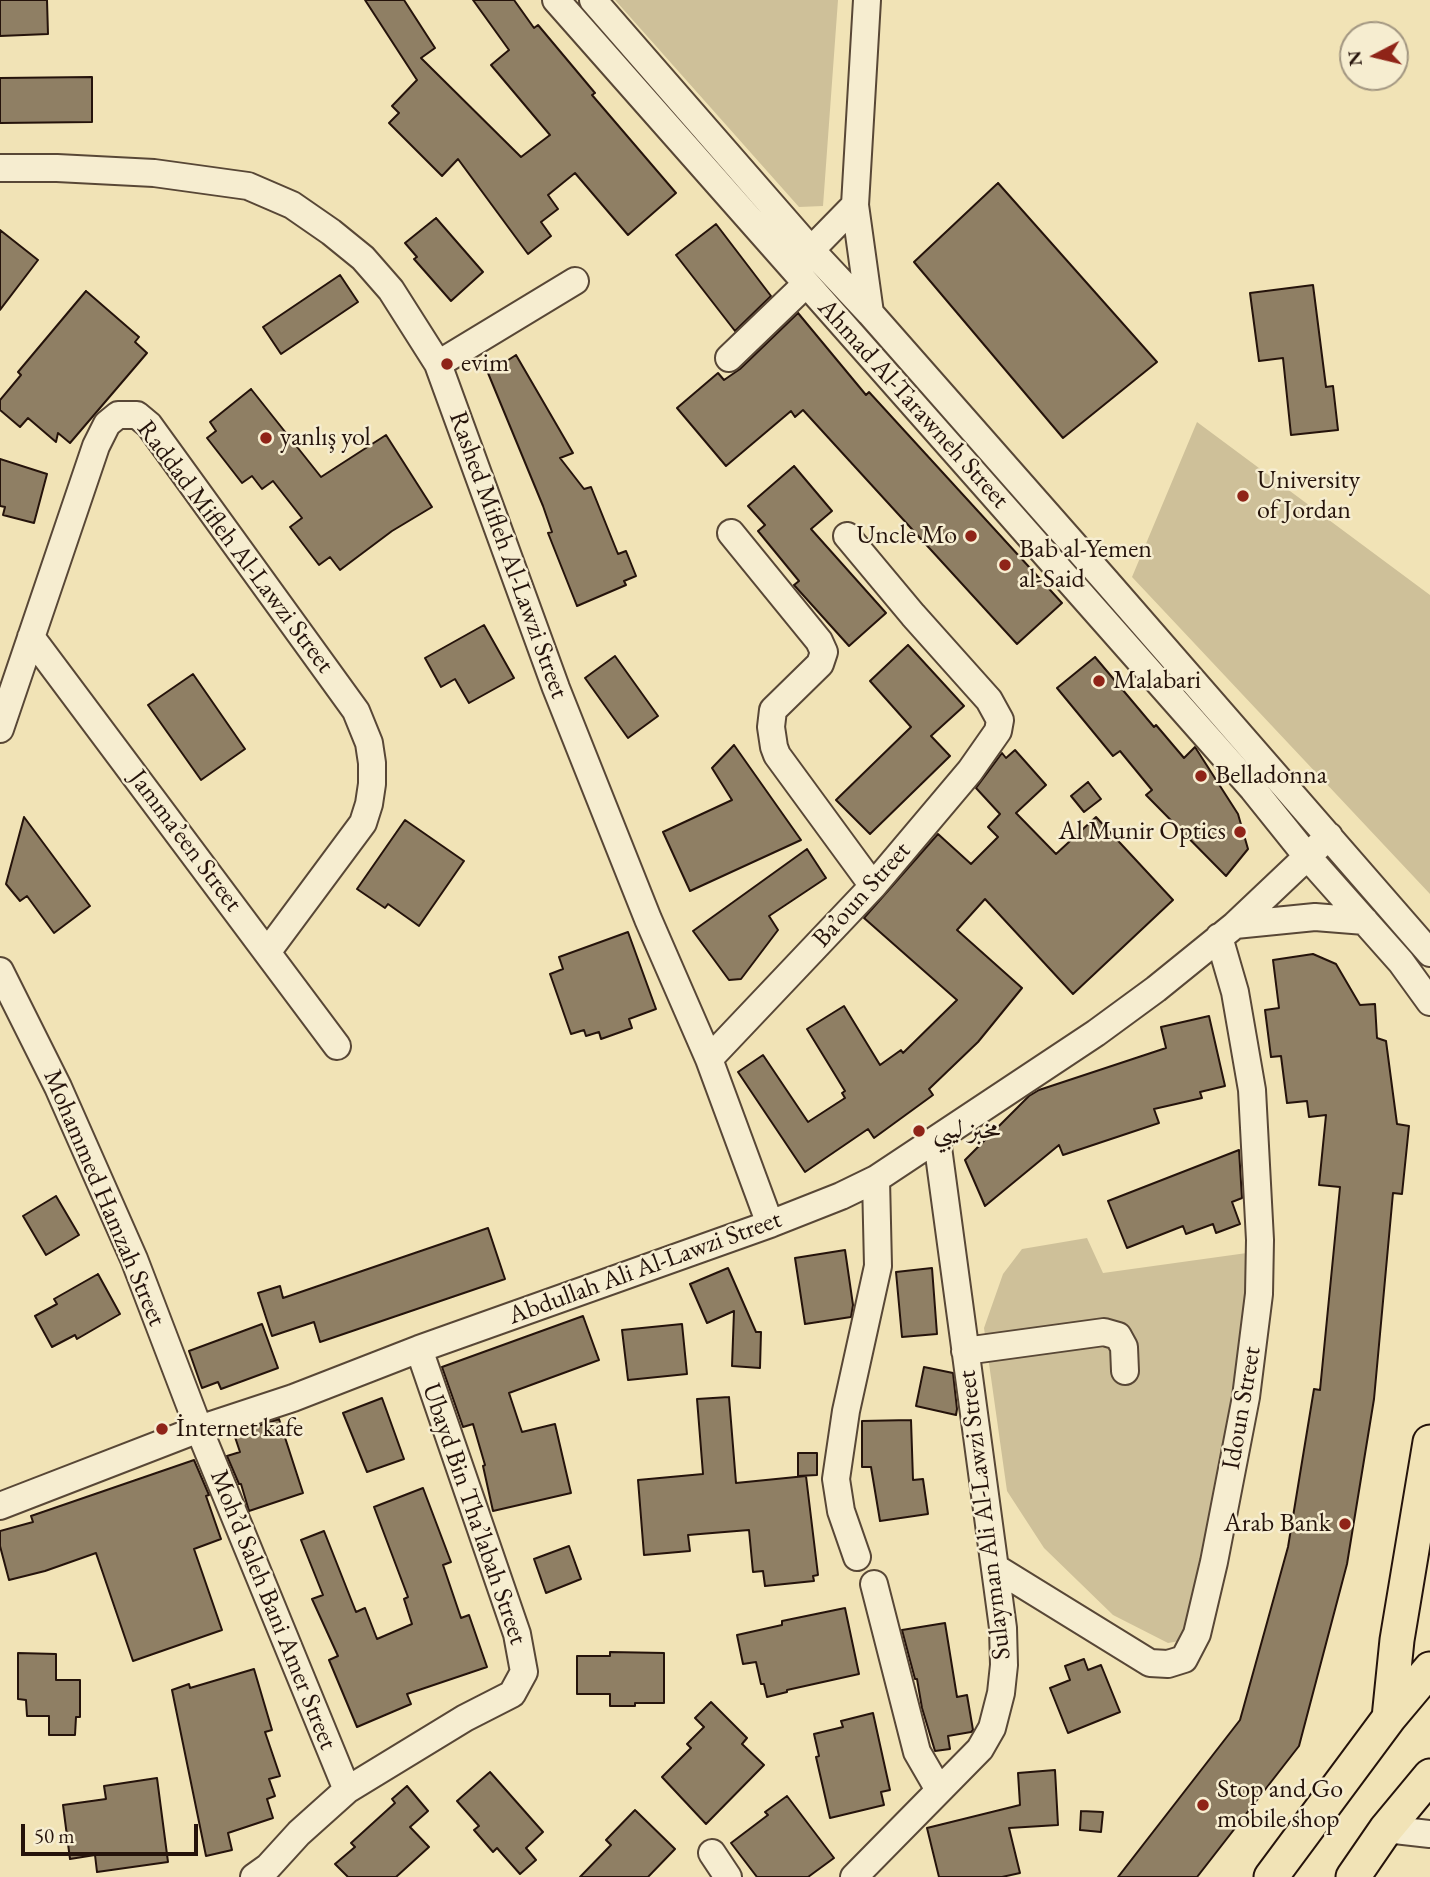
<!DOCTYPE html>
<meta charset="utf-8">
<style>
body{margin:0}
#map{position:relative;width:1430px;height:1877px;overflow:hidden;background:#f1e3b6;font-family:"EB Garamond",serif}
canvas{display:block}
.north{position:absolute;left:1339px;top:21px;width:70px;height:70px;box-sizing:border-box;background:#f6edd0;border:2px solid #a29681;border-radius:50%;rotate:263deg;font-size:19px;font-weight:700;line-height:28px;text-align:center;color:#25130b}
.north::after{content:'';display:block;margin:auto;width:24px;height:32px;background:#8f2418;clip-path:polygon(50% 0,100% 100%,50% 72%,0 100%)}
.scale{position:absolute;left:21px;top:1824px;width:177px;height:32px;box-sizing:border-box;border:4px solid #25130b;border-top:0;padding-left:9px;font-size:21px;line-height:24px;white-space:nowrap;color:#25130b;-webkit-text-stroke:5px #f6edd0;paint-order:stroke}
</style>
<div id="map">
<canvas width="1430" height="1877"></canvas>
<div class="north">N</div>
<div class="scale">50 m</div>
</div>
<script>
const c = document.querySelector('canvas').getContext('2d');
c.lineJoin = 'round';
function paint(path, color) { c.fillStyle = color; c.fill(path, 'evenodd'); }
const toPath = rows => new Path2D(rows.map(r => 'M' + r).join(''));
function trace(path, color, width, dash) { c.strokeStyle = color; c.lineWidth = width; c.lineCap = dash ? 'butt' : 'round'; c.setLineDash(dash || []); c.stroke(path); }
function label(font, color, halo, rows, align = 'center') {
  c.font = font + ' "EB Garamond",Amiri,serif'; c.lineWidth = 5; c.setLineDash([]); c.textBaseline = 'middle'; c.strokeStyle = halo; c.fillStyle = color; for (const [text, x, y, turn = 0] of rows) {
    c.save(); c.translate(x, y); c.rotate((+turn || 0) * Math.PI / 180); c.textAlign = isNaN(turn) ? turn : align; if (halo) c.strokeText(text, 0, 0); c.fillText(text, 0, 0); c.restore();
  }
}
const green = toPath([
 [615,0,838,0,823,206,799,207],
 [1197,422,1430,595,1430,894,1132,577],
 [1087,1238,1103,1273,1254,1252,1251,1335,1186,1640,1168,1643,1113,1615,1044,1548,1007,1491,984,1328,1003,1274,1022,1249]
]);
const building = toPath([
 [0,0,47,0,48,34,0,36,0,0],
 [365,0,404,0,435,48,421,58,521,157,550,135,491,65,509,50,473,0,514,0,534,28,538,25,595,93,592,95,676,193,628,235,575,173,548,195,558,209,541,222,551,236,528,254,458,159,442,176,389,123,399,113,392,106,417,80,365,0],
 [92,77,92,122,0,123,0,78,92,77],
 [998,183,1157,362,1063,438,914,262,998,183],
 [436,218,483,272,451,301,414,259,417,257,405,243,436,218],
 [716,224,771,296,735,331,676,255,716,224],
 [0,230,38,260,0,310,0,230],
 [340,275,358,302,281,354,263,327,340,275],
 [1313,285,1326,387,1333,386,1338,430,1291,435,1283,358,1259,361,1250,293,1313,285],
 [86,291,139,337,135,342,147,353,70,443,58,433,56,442,28,418,20,427,0,410,0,400,21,375,18,372,86,291],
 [798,313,866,395,869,392,1062,603,1017,644,803,410,795,417,791,411,726,466,677,408,718,373,724,380,740,369,798,313],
 [516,355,573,453,560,458,584,489,591,487,618,554,626,551,636,576,624,581,626,585,577,606,548,533,552,532,543,506,488,373,516,355],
 [251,389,321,477,386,435,432,507,392,531,340,570,330,557,319,565,290,527,302,518,273,481,262,489,252,476,242,483,207,438,216,431,210,422,251,389],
 [0,459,47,474,34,523,3,515,5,507,0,506,0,459],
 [794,466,832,511,811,529,886,613,849,646,794,585,799,581,758,531,765,525,748,506,794,466],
 [484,625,514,678,469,703,455,679,441,687,425,658,484,625],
 [908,645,964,706,931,736,950,756,870,834,836,800,911,727,870,681,908,645],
 [615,656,658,716,628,738,585,678,615,656],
 [1095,657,1154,727,1156,725,1184,758,1195,747,1238,814,1248,849,1226,876,1146,795,1152,790,1120,751,1113,756,1057,688,1095,657],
 [193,674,245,749,201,780,148,705,193,674],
 [734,745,801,840,690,891,663,832,732,800,712,768,734,745],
 [1015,750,1046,785,1016,813,1056,854,1096,817,1173,900,1073,994,985,899,957,930,1022,988,978,1042,929,1089,933,1095,874,1138,868,1129,805,1172,738,1072,763,1055,808,1122,845,1098,842,1093,845,1091,807,1029,844,1006,880,1065,901,1050,903,1053,957,1000,864,918,938,834,971,864,998,837,988,827,1000,814,976,788,1002,753,1006,758,1015,750],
 [1088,782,1101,799,1084,812,1071,796,1088,782],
 [24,817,90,906,54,933,27,896,20,901,6,884,24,817],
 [405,820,464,861,419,926,388,904,385,908,357,889,405,820],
 [807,849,826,878,769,916,778,930,741,979,729,980,693,931,807,849],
 [628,932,656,1009,629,1019,632,1028,601,1039,599,1032,586,1036,584,1030,571,1034,550,974,563,969,559,957,628,932],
 [1313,954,1336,964,1360,1005,1375,1004,1377,1038,1386,1041,1397,1124,1409,1126,1402,1194,1393,1193,1374,1399,1347,1564,1299,1746,1197,1877,1118,1877,1240,1720,1288,1547,1314,1389,1320,1390,1340,1187,1319,1185,1326,1115,1309,1117,1307,1101,1287,1103,1281,1056,1271,1057,1265,1010,1279,1008,1273,960,1313,954],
 [1209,1016,1225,1086,1200,1092,1202,1098,1154,1109,1159,1123,1063,1155,1059,1145,985,1206,965,1160,1029,1096,1039,1090,1166,1048,1161,1027,1209,1016],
 [1239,1150,1242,1198,1232,1202,1240,1224,1216,1233,1213,1224,1186,1234,1183,1226,1127,1248,1108,1201,1239,1150],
 [56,1196,79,1235,46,1255,23,1216,56,1196],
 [488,1228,505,1279,320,1342,314,1322,272,1336,258,1293,280,1286,283,1298,488,1228],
 [845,1250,853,1305,851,1317,805,1324,795,1258,845,1250],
 [728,1268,756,1332,761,1332,760,1368,732,1366,734,1311,707,1323,690,1284,728,1268],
 [932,1268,937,1334,902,1337,896,1272,932,1268],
 [98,1274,120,1314,77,1339,75,1335,52,1347,35,1316,57,1304,54,1299,98,1274],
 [583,1316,599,1360,509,1393,522,1432,555,1424,571,1493,493,1511,483,1466,485,1465,473,1424,463,1427,442,1367,583,1316],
 [262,1324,278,1368,221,1389,218,1382,202,1388,189,1351,262,1324],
 [682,1324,687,1374,628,1380,622,1330,682,1324],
 [924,1367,953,1373,957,1409,956,1415,916,1406,924,1367],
 [729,1397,736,1483,806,1476,818,1575,813,1576,814,1581,765,1586,763,1571,753,1572,749,1530,688,1535,690,1551,644,1555,638,1480,703,1474,697,1399,729,1397],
 [382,1398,404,1459,367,1472,343,1413,382,1398],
 [279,1419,303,1493,249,1511,241,1484,239,1484,227,1456,240,1452,234,1434,279,1419],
 [911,1420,913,1480,923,1479,928,1514,880,1521,871,1467,862,1467,862,1421,911,1420],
 [798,1453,817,1453,817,1475,798,1476,798,1453],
 [194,1460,209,1495,206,1496,221,1539,194,1549,222,1630,133,1661,96,1553,45,1571,9,1580,0,1546,0,1531,33,1522,31,1516,194,1460],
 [423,1488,451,1562,443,1565,461,1618,469,1615,487,1667,407,1694,411,1704,357,1727,329,1660,338,1656,312,1599,323,1595,301,1540,324,1531,356,1612,365,1608,377,1639,412,1624,404,1599,408,1597,374,1507,423,1488],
 [569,1546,581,1579,546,1593,534,1559,569,1546],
 [845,1608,859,1674,787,1690,787,1692,767,1697,764,1684,761,1684,756,1662,743,1664,737,1635,782,1625,782,1621,845,1608],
 [945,1623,957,1697,967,1695,973,1730,971,1732,948,1736,950,1749,935,1751,922,1708,917,1679,915,1679,902,1630,945,1623],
 [610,1652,664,1653,664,1703,635,1703,635,1706,610,1706,610,1694,577,1694,577,1656,610,1656,610,1652],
 [18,1653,56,1654,56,1680,80,1680,80,1717,76,1717,75,1735,49,1735,49,1716,27,1716,26,1700,18,1699,18,1653],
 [1084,1659,1088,1670,1101,1665,1120,1712,1068,1733,1050,1688,1070,1680,1065,1666,1084,1659],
 [254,1669,272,1730,265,1732,280,1776,269,1779,275,1796,267,1799,273,1818,228,1833,232,1850,206,1856,172,1690,189,1684,190,1688,254,1669],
 [711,1702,747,1738,742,1744,764,1765,706,1824,662,1777,691,1748,687,1744,704,1727,695,1718,711,1702],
 [873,1713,890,1790,881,1792,884,1805,830,1818,816,1757,819,1756,814,1734,843,1727,841,1721,873,1713],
 [1055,1770,1058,1825,1009,1828,1020,1873,1002,1877,939,1877,927,1828,1020,1805,1018,1773,1055,1770],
 [490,1772,543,1832,526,1848,536,1860,520,1874,497,1848,493,1852,474,1830,479,1826,457,1801,490,1772],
 [157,1778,168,1862,97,1872,95,1855,70,1859,63,1805,106,1799,104,1786,157,1778],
 [407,1786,428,1811,410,1827,429,1847,396,1877,348,1877,335,1864,355,1847,351,1843,395,1803,392,1799,407,1786],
 [787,1796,834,1858,808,1877,757,1877,731,1843,768,1815,765,1812,787,1796],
 [635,1810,675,1849,648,1877,580,1877,611,1845,606,1840,635,1810],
 [1081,1811,1103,1812,1101,1832,1080,1830,1081,1811]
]);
const minor = toPath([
 [556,0,1253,789,1306,855,1401,962,1430,1002],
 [593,0,811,250,870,313,1106,581,1430,953],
 [867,0,855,205,870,313],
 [0,168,57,168,154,173,248,186,292,205,331,232,363,258,391,290,438,364,556,688,648,919,709,1059,770,1224],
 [811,250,855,205],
 [729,358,806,284],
 [438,364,575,281],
 [731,533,819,641,824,652,820,664,773,710,771,727,774,747,777,755,873,886],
 [31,637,337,1046],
 [0,729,96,446,107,424,118,415,137,415,149,425,356,711,369,743,372,763,372,784,369,804,363,823,268,951],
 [1235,925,1315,917,1365,921],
 [0,971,58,1087,134,1259,199,1429,347,1790],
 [709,1059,873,886,970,771,998,731,1000,720,989,700,913,615,847,536],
 [965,1351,1104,1332,1118,1336,1124,1347,1125,1371],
 [0,1506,199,1429,293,1398,419,1349,770,1224,841,1196,876,1179,1096,1033,1156,989,1235,925,1329,836],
 [857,1557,841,1511,836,1479,846,1411,878,1266,876,1179],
 [996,1568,1150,1663,1168,1664,1184,1659,1197,1634,1214,1562,1246,1397,1259,1294,1260,1240,1252,1090,1235,992,1219,937],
 [874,1584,917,1752,939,1790],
 [1386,1829,1430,1834],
 [712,1853,728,1877],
 [254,1877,268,1867,299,1833,347,1790,465,1718,512,1694,524,1672,517,1634,419,1349],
 [854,1877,980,1749,992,1728,1001,1693,1004,1665,1003,1628,937,1140]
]);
const major = toPath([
 [1389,1718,1397,1640,1430,1442],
 [1271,1877,1389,1718,1430,1669],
 [1353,1877,1386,1829,1430,1776]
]);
const markers = [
 [447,364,7,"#8f2418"],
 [266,438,7,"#8f2418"],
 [1243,496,7,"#8f2418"],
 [971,536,7,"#8f2418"],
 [1005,565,7,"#8f2418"],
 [1099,681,7,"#8f2418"],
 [1201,776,7,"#8f2418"],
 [1240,832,7,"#8f2418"],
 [919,1131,7,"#8f2418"],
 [162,1429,7,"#8f2418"],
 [1345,1524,7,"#8f2418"],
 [1203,1805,7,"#8f2418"]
];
const poiNames = [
 ["evim",461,364],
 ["yanlış yol",280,438],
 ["University",1257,481],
 ["of Jordan",1257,511],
 ["Uncle Mo",957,536,"right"],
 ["Bab al-Yemen",1019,550],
 ["al-Said",1019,580],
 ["Malabari",1113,681],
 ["Belladonna",1215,776],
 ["Al Munir Optics",1226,832,"right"],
 ["مخبز ليبي",933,1131],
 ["İnternet kafe",176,1429],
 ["Arab Bank",1331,1524,"right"],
 ["Stop and Go",1217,1790],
 ["mobile shop",1217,1820]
];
const streetNames = [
 ["Ahmad Al-Tarawneh Street",913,404,48],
 ["Raddad Mifleh Al-Lawzi Street",235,547,53],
 ["Rashed Mifleh Al-Lawzi Street",508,555,70],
 ["Jamma’een Street",185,841,53],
 ["Ba’oun Street",862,895,-48],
 ["Mohammed Hamzah Street",104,1198,67],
 ["Abdullah Ali Al-Lawzi Street",645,1268,-20],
 ["Idoun Street",1242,1408,-80],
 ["Ubayd Bin Tha’labah Street",474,1514,71],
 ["Sulayman Ali Al-Lawzi Street",985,1515,-97],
 ["Moh’d Saleh Bani Amer Street",273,1610,68]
];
paint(green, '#cec099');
paint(building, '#8f7f64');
trace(building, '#25130b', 2);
trace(minor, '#584736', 30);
trace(major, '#25130b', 37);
trace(minor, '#f6edd0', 26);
trace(major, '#f1e3b6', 33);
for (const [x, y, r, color] of markers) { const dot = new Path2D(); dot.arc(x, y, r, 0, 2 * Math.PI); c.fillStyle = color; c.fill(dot); trace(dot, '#f6edd0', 2.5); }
label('26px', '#25130b', '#f6edd0', poiNames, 'left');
label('26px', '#25130b', '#f6edd0', streetNames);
</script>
